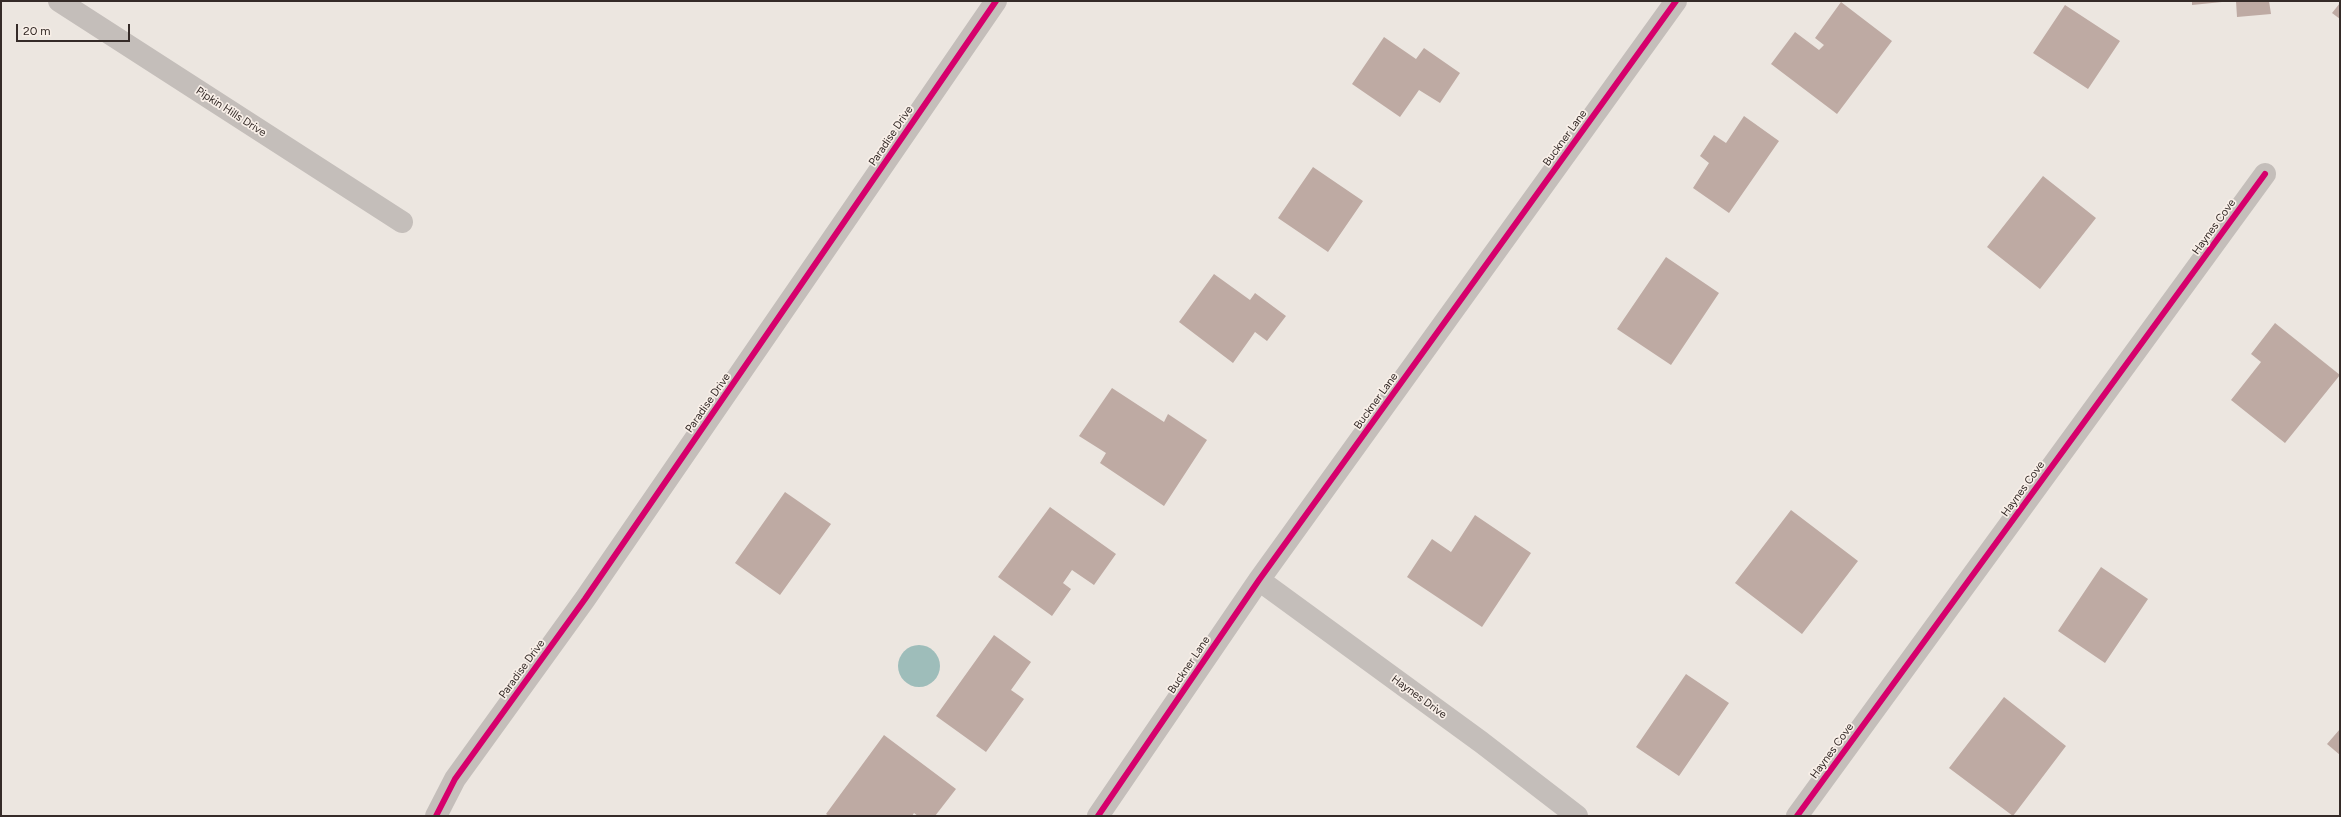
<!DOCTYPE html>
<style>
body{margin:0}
#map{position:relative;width:2341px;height:817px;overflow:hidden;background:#ece6e0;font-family:Figtree,sans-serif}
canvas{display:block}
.frame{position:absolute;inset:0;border:2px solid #352b28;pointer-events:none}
.scale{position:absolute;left:16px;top:24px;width:114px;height:18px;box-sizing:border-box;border:2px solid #352b28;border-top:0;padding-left:5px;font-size:12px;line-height:14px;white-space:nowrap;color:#352b28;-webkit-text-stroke:3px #f8efe8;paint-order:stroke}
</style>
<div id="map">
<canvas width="2341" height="817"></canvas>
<div class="frame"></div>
<div class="scale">20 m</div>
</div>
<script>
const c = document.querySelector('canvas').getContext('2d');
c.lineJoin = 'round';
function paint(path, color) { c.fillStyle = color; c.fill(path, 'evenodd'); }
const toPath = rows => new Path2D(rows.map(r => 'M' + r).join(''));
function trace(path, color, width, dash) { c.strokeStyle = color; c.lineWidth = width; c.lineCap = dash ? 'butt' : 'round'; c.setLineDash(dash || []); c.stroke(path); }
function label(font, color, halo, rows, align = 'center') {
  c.font = font + ' Figtree,sans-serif'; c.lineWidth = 3.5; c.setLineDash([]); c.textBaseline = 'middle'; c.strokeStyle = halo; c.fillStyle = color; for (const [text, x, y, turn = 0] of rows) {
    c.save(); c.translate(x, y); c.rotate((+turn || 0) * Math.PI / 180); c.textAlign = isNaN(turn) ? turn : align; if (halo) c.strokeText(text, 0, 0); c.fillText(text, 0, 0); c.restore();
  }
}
const water = toPath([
 '898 666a21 21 0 1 1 42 0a21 21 0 1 1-42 0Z'
]);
const building = toPath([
 [2192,1,2222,1,2222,2,2192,5],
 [2236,1,2269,1,2271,14,2237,17],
 [1841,2,1892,41,1837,114,1771,64,1795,32,1819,50,1824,45,1815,38],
 [2340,3,2340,19,2332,13],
 [2065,5,2120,41,2088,89,2033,53],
 [1384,37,1416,59,1424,48,1460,73,1440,103,1419,90,1400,117,1352,84],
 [1744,116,1779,141,1729,213,1693,188,1709,163,1700,156,1714,135,1726,143],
 [1313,167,1363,201,1328,252,1278,218],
 [2043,176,2096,218,2040,289,1987,247],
 [1666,257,1719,293,1671,365,1617,329],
 [1214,274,1250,300,1255,293,1286,316,1267,341,1255,332,1233,363,1179,322],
 [2275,323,2340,375,2285,443,2231,400,2261,362,2251,354],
 [1112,388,1164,422,1168,414,1207,440,1164,506,1100,463,1106,453,1079,436],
 [785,492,831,524,780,595,735,563],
 [1050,507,1116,554,1094,585,1072,570,1063,583,1071,589,1052,616,998,577],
 [1791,510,1858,561,1802,634,1735,583],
 [1475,515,1531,553,1482,627,1407,577,1432,539,1451,552],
 [2101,567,2148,599,2105,663,2058,631],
 [994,635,1031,662,1011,690,1024,699,986,752,936,716],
 [1686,674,1729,703,1679,776,1636,747],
 [2004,697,2066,746,2013,816,1949,768],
 [2340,729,2340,755,2327,744],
 [884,735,956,789,935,816,918,816,914,813,912,816,829,816,826,814]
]);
const street = toPath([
 [59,1,402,222],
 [1259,580,1481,742,1577,816],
 [436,816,455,779,585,599,996,1],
 [1098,816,1259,580,1676,1],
 [1797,816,2265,174]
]);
const cycleway = toPath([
 [436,816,455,779,585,599,996,1],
 [1098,816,1259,580,1676,1],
 [1797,816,2265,174]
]);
const streetNames = [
 ["Pipkin Hills Drive",231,112,33],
 ["Paradise Drive",891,136,-56],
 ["Buckner Lane",1565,138,-54],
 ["Haynes Cove",2214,227,-54],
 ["Buckner Lane",1376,401,-54],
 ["Paradise Drive",708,403,-55],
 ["Haynes Cove",2023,489,-54],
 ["Buckner Lane",1189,665,-56],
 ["Paradise Drive",522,669,-54],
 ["Haynes Drive",1419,697,36],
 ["Haynes Cove",1832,751,-54]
];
paint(water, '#9ebdba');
paint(building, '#beaaa3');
trace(street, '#c4beba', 22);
trace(cycleway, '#d6006c', 6);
label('11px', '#352b28', '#f8efe8', streetNames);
</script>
